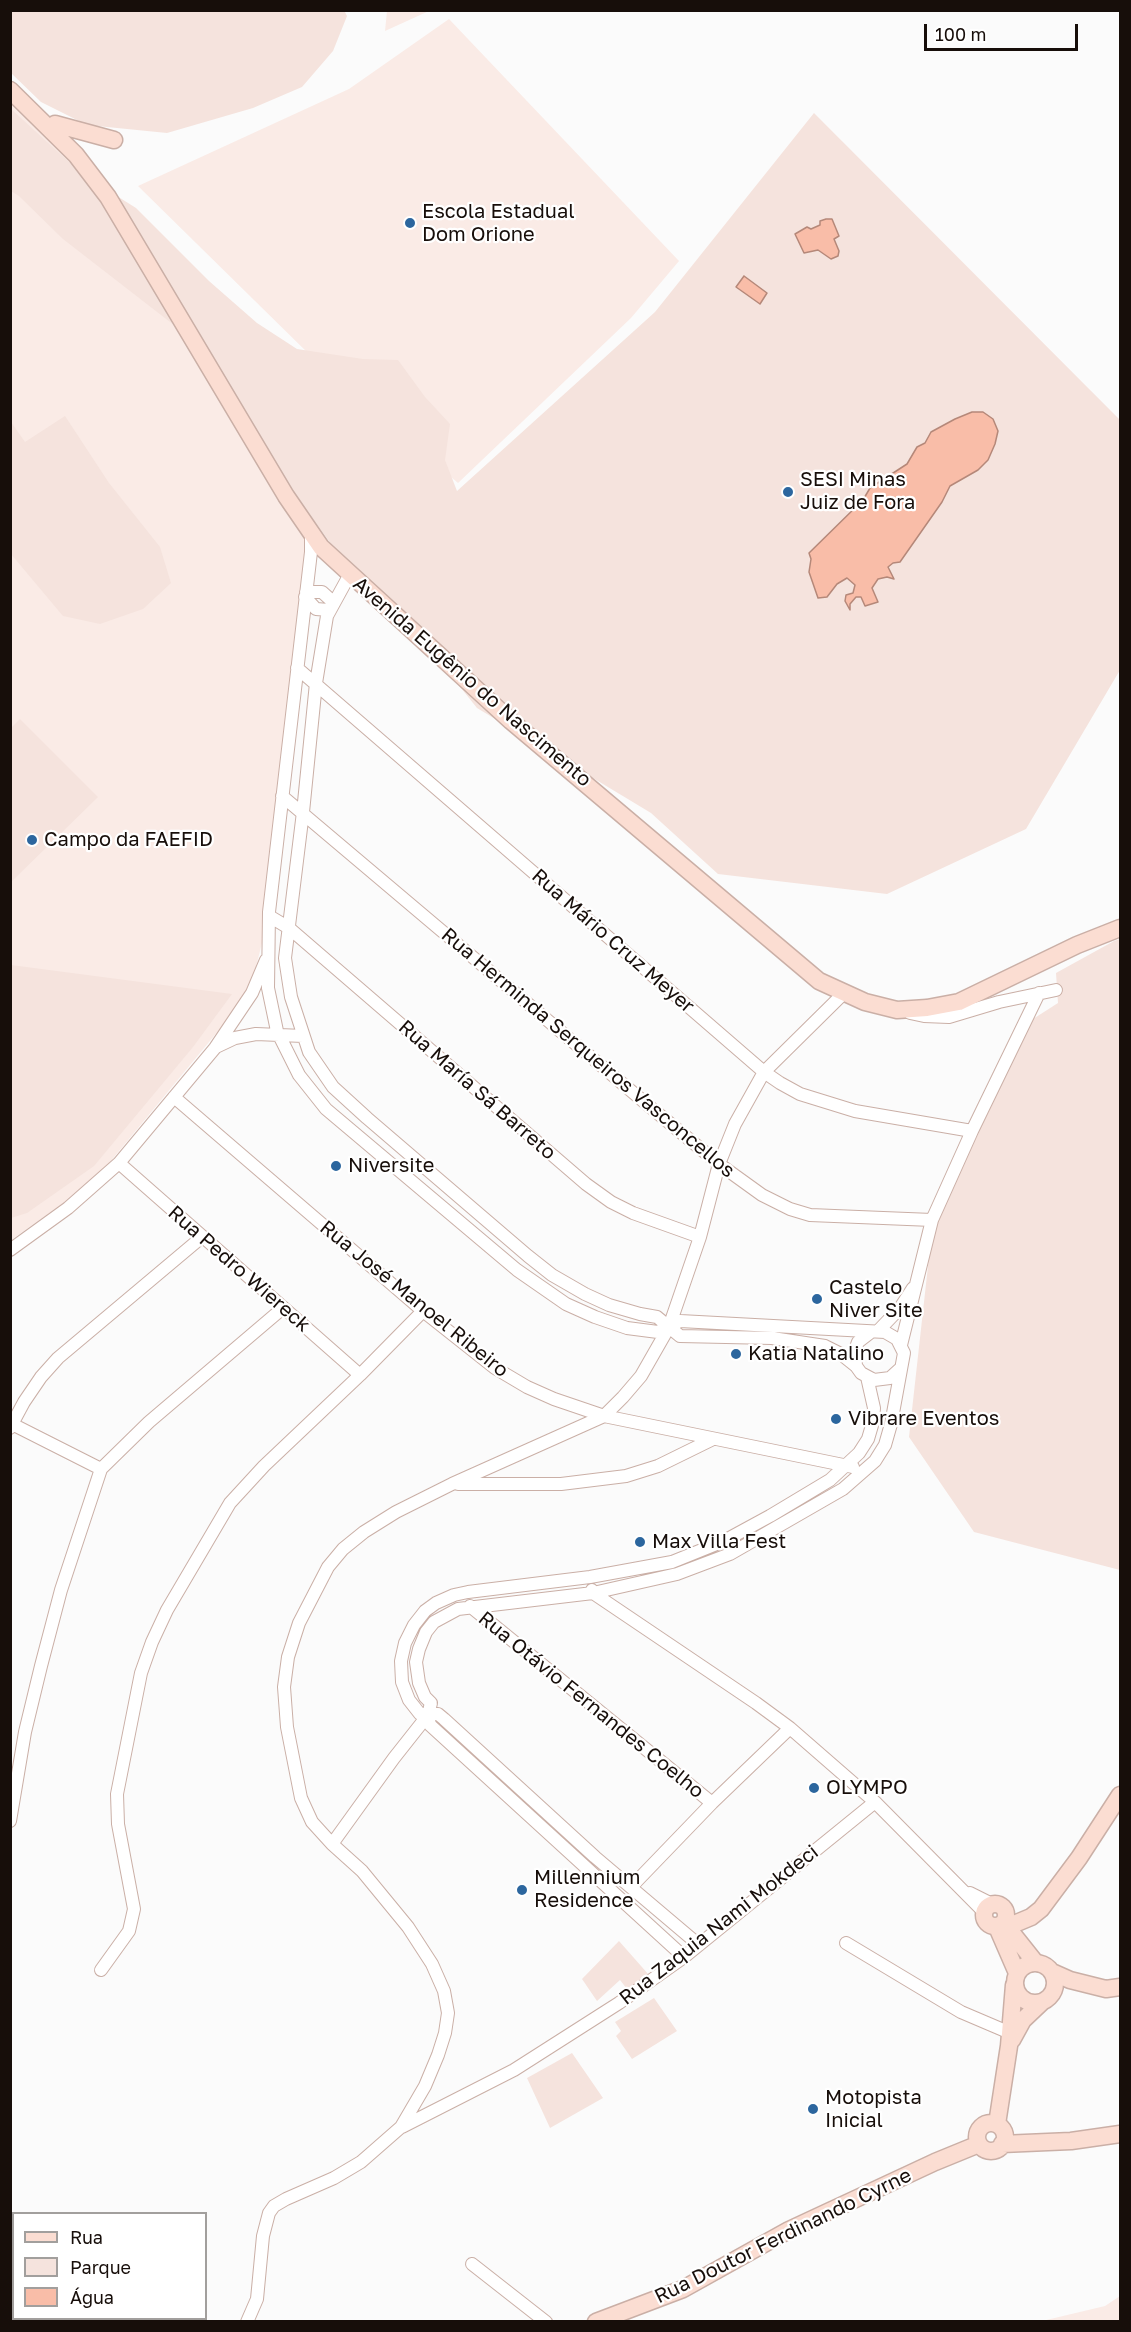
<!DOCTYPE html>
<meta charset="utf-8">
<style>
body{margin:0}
#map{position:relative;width:1131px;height:2332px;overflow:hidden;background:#fbfbfb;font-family:"Golos Text",sans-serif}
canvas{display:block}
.frame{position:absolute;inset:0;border:12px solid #170e0a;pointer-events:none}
.legend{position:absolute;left:12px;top:2212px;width:195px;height:108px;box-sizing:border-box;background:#fff;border:2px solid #a29f9d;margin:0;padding:8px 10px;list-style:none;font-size:18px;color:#170e0a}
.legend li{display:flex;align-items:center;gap:12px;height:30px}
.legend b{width:30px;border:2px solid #a29f9d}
.scale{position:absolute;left:924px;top:24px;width:154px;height:27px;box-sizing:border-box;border:3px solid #170e0a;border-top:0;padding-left:8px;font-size:18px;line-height:21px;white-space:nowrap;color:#170e0a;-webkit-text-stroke:4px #fff;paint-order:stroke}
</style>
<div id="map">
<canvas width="1131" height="2332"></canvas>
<div class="frame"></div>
<ul class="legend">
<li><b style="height:8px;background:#fbddd2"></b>Rua</li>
<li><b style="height:16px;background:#f5e3dd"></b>Parque</li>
<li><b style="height:16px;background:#f9bda8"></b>Água</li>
</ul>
<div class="scale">100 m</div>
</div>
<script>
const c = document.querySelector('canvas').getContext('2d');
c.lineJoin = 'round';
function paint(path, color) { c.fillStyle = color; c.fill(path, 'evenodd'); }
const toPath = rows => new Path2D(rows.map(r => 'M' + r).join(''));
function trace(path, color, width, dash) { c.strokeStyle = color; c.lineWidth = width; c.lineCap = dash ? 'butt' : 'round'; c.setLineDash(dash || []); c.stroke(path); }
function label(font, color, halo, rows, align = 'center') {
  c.font = font + ' "Golos Text",sans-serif'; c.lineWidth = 4.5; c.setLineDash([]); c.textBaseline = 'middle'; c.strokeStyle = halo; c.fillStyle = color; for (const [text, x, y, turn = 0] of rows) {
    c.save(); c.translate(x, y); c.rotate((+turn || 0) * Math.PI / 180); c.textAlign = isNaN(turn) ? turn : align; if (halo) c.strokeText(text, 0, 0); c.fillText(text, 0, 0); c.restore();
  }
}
const built = toPath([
 [387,11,387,10,429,11,385,31],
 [449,19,679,261,631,318,458,483,313,358,138,186,349,89],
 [11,103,84,171,308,540,264,935,255,971,247,990,228,1019,110,1162,72,1197,11,1240],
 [1120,2296,1120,2321,1042,2321,1105,2306]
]);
const green = toPath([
 [344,10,347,16,333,51,302,87,253,108,167,133,87,125,41,102,11,73,10,11],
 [10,108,82,174,136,208,209,281,257,323,297,349,363,359,398,360,425,397,450,424,445,460,457,491,655,312,814,113,1120,420,1120,670,1026,829,887,894,718,874,651,813,477,708,417,633,347,566,275,467,201,346,63,239,19,196,11,191],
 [65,416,109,483,160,547,171,583,143,609,100,624,63,616,11,554,11,422,25,442],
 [20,719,98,797,11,882,11,728],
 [1120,939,1120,1570,974,1532,909,1437,932,1230,1033,1019,1058,1003,1056,973,1114,941],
 [11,965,232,994,193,1047,94,1166,27,1213,11,1218],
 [619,1941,649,1975,627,1989,620,1980,597,2001,582,1979],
 [654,1998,677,2031,632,2059,616,2036,621,2031,615,2022],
 [572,2053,603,2098,550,2128,527,2078]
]);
const water = toPath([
 [826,219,832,219,839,236,834,239,839,251,838,256,831,259,818,250,804,253,795,234,807,227,811,229,820,225,820,221,826,219],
 [744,276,767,293,760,304,736,287,744,276],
 [972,412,983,412,993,419,998,431,995,444,988,460,978,470,950,486,942,502,900,562,893,563,888,567,894,579,887,577,878,579,872,588,878,602,865,606,861,597,856,597,850,604,850,610,845,601,846,595,853,593,855,585,847,578,837,584,827,597,818,598,809,572,811,559,809,553,863,500,870,488,907,464,917,447,925,443,931,432,955,419,972,412]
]);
const street = toPath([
 [311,534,311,552,269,912,268,988,277,1031,299,1075,326,1109,517,1270,566,1304,595,1317,627,1328,658,1332,669,1327,680,1336,772,1338,825,1346,841,1354,856,1366,861,1373,874,1380,890,1378,901,1368],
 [350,574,327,616,316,683,303,812,285,958,291,997,309,1052,333,1087,367,1118,528,1256,552,1275,585,1294,609,1305,640,1314,657,1317,669,1327,680,1321,885,1332,897,1339,904,1353,891,1424,885,1445,875,1461,843,1489,730,1554,677,1574,593,1593,458,1609,434,1622,426,1632,419,1649,416,1662,419,1683,425,1697,431,1703,428,1715,430,1725,684,1957],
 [306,592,322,592,333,602],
 [305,597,316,609,329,610],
 [297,668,764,1072,780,1083,800,1094,855,1111,972,1131],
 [282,796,649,1106,719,1164,762,1195,790,1209,810,1215,932,1220],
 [269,916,289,928,586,1184,611,1202,633,1213,700,1237],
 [910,1013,924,1016,949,1017,999,1002,1056,990],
 [216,1047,235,1038,256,1034,303,1036],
 [174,1097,423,1311,495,1368,527,1387,554,1399,604,1416,853,1467],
 [119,1163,360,1375],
 [10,1250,68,1208,119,1163,215,1048,252,993,266,960],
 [878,1331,900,1308,913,1288],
 [901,1345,932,1220,972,1131,1039,993],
 [856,1366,855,1350,858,1342,871,1332],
 [10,1423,101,1469],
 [10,1428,24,1402,41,1377,58,1358,202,1237],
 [458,1484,561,1484,626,1476,658,1466,713,1439],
 [592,1590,593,1593,756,1703,790,1728,875,1802,984,1912],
 [470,1606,712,1803],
 [10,1821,25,1732,41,1666,61,1590,101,1469,149,1422,283,1308],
 [332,1844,394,1758,428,1715],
 [632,1886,712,1803,790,1728],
 [970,1893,992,1904],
 [846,1943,961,2012,1015,2035],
 [699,1945,595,1857,444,1719,438,1714,420,1714,409,1700,402,1682,401,1661,405,1643,414,1625,425,1611,436,1603,454,1595,468,1592,590,1577,672,1562,724,1541,770,1516,830,1480,859,1453,868,1439,873,1422,874,1408,867,1377],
 [101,1970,129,1931,134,1909,118,1824,117,1794,141,1673,152,1642,167,1610,230,1503,264,1466,360,1375,423,1311],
 [402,2127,514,2070,619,2003,684,1957,875,1802],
 [472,2264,546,2322],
 [247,2322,257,2299,263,2236,269,2213,274,2206,286,2199,334,2178,361,2162,401,2127,425,2086,438,2055,445,2033,448,2013,444,1991,432,1964,408,1927,362,1871,332,1844,312,1822,301,1798,287,1727,284,1687,288,1657,299,1623,328,1567,343,1549,364,1532,396,1512,452,1484,604,1416,623,1397,641,1376,669,1327,700,1237,719,1164,735,1124,764,1072,844,993]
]);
const secondary = toPath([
 [10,90,76,155,108,197,286,496,321,547,511,721,819,981,865,1002,897,1010,927,1008,959,1002,1077,945,1120,928],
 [55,124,114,140],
 '984 1915a11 11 0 1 1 22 0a11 11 0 1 1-22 0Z',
 [1004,1923,1035,1962],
 [997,1927,1017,1973],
 [1007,1927,1031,1917,1041,1909,1079,1858,1120,1795],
 '1015 1983a20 20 0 1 1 40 0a20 20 0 1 1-40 0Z',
 [1052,1972,1070,1980,1106,1989,1120,1987],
 [1012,2040,1023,2020,1042,2002],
 '977 2137a14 14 0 1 1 28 0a14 14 0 1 1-28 0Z',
 [997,2124,1009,2046,1014,1985],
 [1002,2144,1071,2141,1120,2134],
 [596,2322,683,2289,789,2230,935,2162,979,2144]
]);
const markers = [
 [410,223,6,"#2c669e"],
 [788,492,6,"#2c669e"],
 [32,840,6,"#2c669e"],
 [336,1166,6,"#2c669e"],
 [817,1299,6,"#2c669e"],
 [736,1354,6,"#2c669e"],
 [836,1419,6,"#2c669e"],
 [640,1542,6,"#2c669e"],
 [814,1788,6,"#2c669e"],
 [522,1890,6,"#2c669e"],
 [813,2109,6,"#2c669e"]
];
const poiNames = [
 ["Escola Estadual",422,212],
 ["Dom Orione",422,235],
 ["SESI Minas",800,480],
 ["Juiz de Fora",800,503],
 ["Campo da FAEFID",44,840],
 ["Niversite",348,1166],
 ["Castelo",829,1288],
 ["Niver Site",829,1311],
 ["Katia Natalino",748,1354],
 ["Vibrare Eventos",848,1419],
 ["Max Villa Fest",652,1542],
 ["OLYMPO",826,1788],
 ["Millennium",534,1878],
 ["Residence",534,1901],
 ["Motopista",825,2098],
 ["Inicial",825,2121]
];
const streetNames = [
 ["Avenida Eugênio do Nascimento",472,682,41],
 ["Rua Mário Cruz Meyer",613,941,41],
 ["Rua Herminda Serqueiros Vasconcellos",588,1053,40],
 ["Rua María Sá Barreto",477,1090,41],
 ["Rua Pedro Wiereck",239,1269,41],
 ["Rua José Manoel Ribeiro",414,1299,39],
 ["Rua Otávio Fernandes Coelho",591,1705,39],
 ["Rua Zaquia Nami Mokdeci",719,1925,-38],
 ["Rua Doutor Ferdinando Cyrne",783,2236,-26]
];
paint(built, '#faebe6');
paint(green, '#f5e3dd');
paint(water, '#f9bda8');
trace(water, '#b58879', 1.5);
trace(street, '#caafa6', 14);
trace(secondary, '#caafa6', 19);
trace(street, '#fff', 12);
trace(secondary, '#fbddd2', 16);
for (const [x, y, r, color] of markers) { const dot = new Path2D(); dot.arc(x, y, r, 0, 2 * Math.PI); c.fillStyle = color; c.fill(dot); trace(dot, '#fff', 2); }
label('20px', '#170e0a', '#fff', poiNames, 'left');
label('20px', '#170e0a', '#fff', streetNames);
</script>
